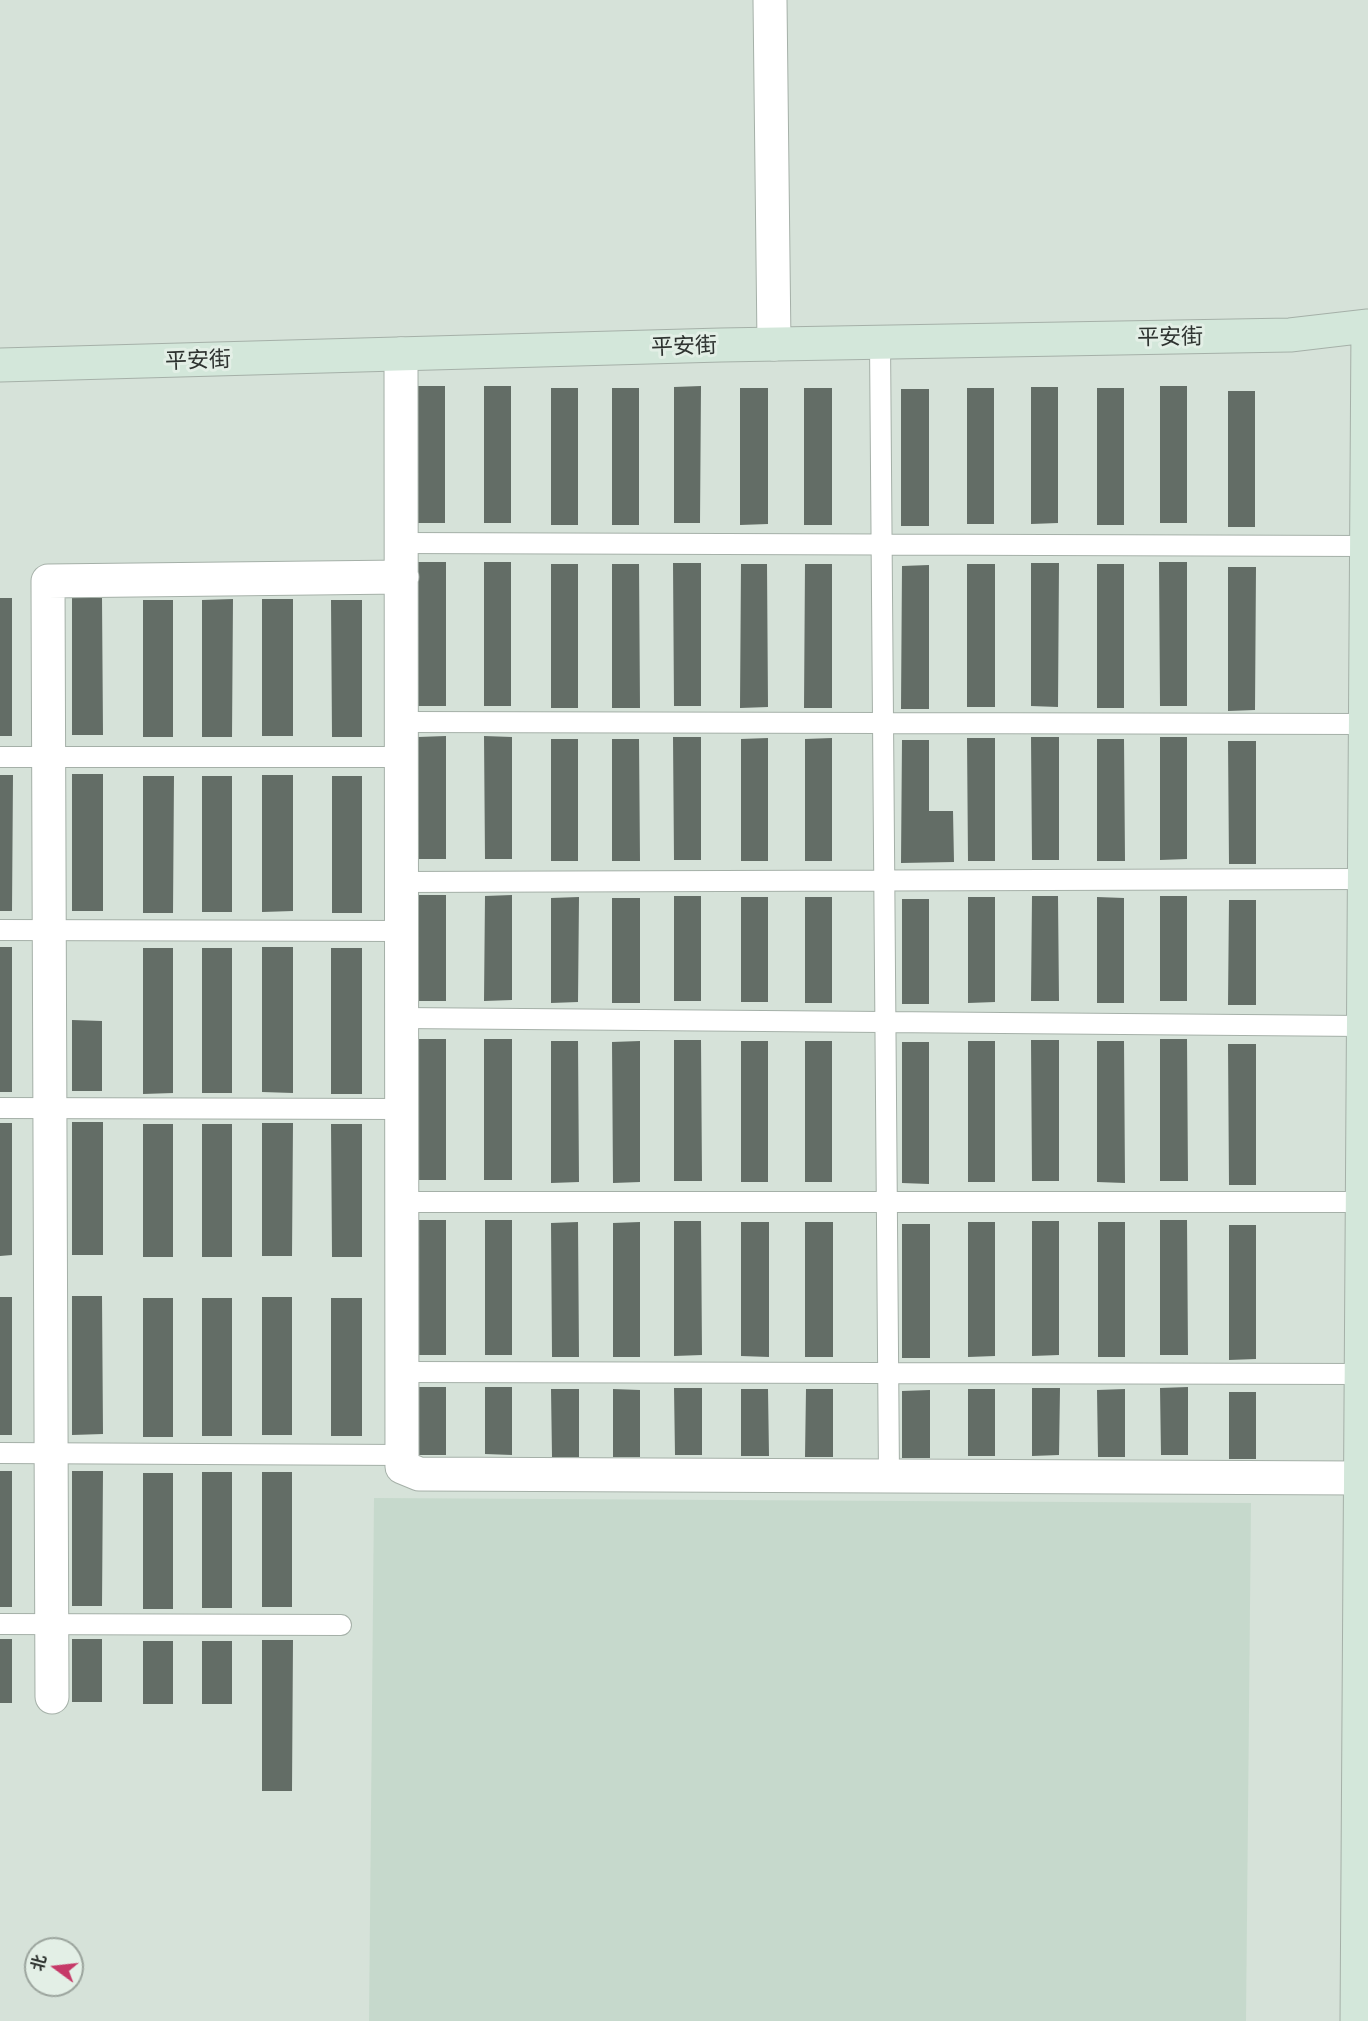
<!DOCTYPE html>
<meta charset="utf-8">
<style>
body{margin:0}
#map{position:relative;width:1368px;height:2021px;overflow:hidden;background:#d6e2d9;font-family:Commissioner,"Noto Sans SC",sans-serif}
canvas{display:block}
.north{position:absolute;left:24px;top:1937px;width:60px;height:60px;box-sizing:border-box;background:#e3efe6;border:2px solid #9ba49d;border-radius:50%;rotate:285deg;font-size:16px;font-weight:700;line-height:24px;text-align:center;color:#2e3330}
.north::after{content:'';display:block;margin:auto;width:21px;height:27px;background:#c63968;clip-path:polygon(50% 0,100% 100%,50% 72%,0 100%)}
</style>
<div id="map">
<canvas width="1368" height="2021"></canvas>
<div class="north">北</div>
</div>
<script>
const c = document.querySelector('canvas').getContext('2d');
c.lineJoin = 'round';
function paint(path, color) { c.fillStyle = color; c.fill(path, 'evenodd'); }
const toPath = rows => new Path2D(rows.map(r => 'M' + r).join(''));
function trace(path, color, width, dash) { c.strokeStyle = color; c.lineWidth = width; c.lineCap = dash ? 'butt' : 'round'; c.setLineDash(dash || []); c.stroke(path); }
function label(font, color, halo, rows, align = 'center') {
  c.font = font + ' Commissioner,"Noto Sans SC",sans-serif'; c.lineWidth = 6; c.setLineDash([]); c.textBaseline = 'middle'; c.strokeStyle = halo; c.fillStyle = color; for (const [text, x, y, turn = 0] of rows) {
    c.save(); c.translate(x, y); c.rotate((+turn || 0) * Math.PI / 180); c.textAlign = isNaN(turn) ? turn : align; if (halo) c.strokeText(text, 0, 0); c.fillText(text, 0, 0); c.restore();
  }
}
const built = toPath([
 [374,1498,1251,1503,1246,2021,369,2021]
]);
const building = toPath([
 [418,386,445,386,445,523,418,523],
 [484,386,511,386,511,523,484,523],
 [701,386,700,523,674,523,674,387],
 [1160,386,1187,386,1187,523,1160,523],
 [1031,387,1058,387,1058,523,1031,524],
 [551,388,578,388,578,525,551,525],
 [612,388,639,388,639,525,612,525],
 [740,388,768,388,768,524,740,525],
 [804,388,832,388,832,525,804,525],
 [967,388,994,388,994,524,967,524],
 [1097,388,1124,388,1124,525,1097,525],
 [901,389,929,389,929,526,901,526],
 [1228,391,1255,391,1255,527,1228,527],
 [418,562,446,562,446,706,418,706],
 [484,562,511,562,511,706,484,706],
 [1159,562,1187,562,1187,706,1160,706],
 [673,563,701,563,701,706,674,706],
 [1031,563,1059,563,1058,707,1031,706],
 [551,564,578,564,578,708,551,708],
 [612,564,639,564,640,708,612,708],
 [741,564,767,564,768,707,740,708],
 [805,564,832,564,832,708,804,708],
 [967,564,995,564,995,707,967,707],
 [1097,564,1124,564,1124,708,1097,708],
 [929,565,929,709,901,709,902,566],
 [1228,567,1256,567,1255,710,1228,711],
 [0,598,12,598,12,736,0,736],
 [72,598,102,598,103,735,72,735],
 [233,599,232,737,202,737,202,600],
 [262,599,293,599,293,736,262,736],
 [143,600,173,600,173,737,143,737],
 [331,600,362,600,362,737,332,737],
 [446,736,446,859,418,859,418,737],
 [484,736,512,737,512,859,485,859],
 [673,737,701,737,701,860,674,860],
 [1031,737,1059,737,1059,860,1032,860],
 [1160,737,1187,737,1187,859,1160,860],
 [768,738,768,861,741,861,741,739],
 [832,738,832,861,805,861,805,739],
 [967,738,995,738,995,861,968,861],
 [551,739,578,739,578,861,551,861],
 [612,739,639,739,640,861,612,861],
 [1097,739,1124,739,1125,861,1097,861],
 [902,740,929,740,929,811,953,811,954,862,901,863],
 [1228,741,1256,741,1256,864,1229,864],
 [72,774,103,774,103,911,72,911],
 [0,775,13,775,12,911,0,911],
 [262,775,293,775,293,911,262,912],
 [143,776,174,776,173,913,143,913],
 [202,776,232,776,232,912,202,912],
 [332,776,362,776,362,913,332,913],
 [419,895,446,895,446,1001,419,1001],
 [512,895,512,1000,484,1001,485,896],
 [674,896,701,896,701,1001,674,1001],
 [1032,896,1058,896,1059,1001,1031,1001],
 [1160,896,1187,896,1187,1001,1160,1001],
 [579,897,578,1002,551,1003,551,898],
 [741,897,768,897,768,1002,741,1002],
 [805,897,832,897,832,1003,805,1003],
 [968,897,995,897,995,1002,968,1003],
 [1097,897,1124,898,1124,1003,1097,1003],
 [612,898,640,898,640,1003,612,1003],
 [902,899,929,899,929,1004,902,1004],
 [1229,900,1256,900,1256,1005,1228,1005],
 [0,947,12,947,12,1092,0,1092],
 [262,947,293,947,293,1093,262,1092],
 [143,948,173,948,173,1093,143,1094],
 [202,948,232,948,232,1093,202,1093],
 [331,948,362,948,362,1094,331,1094],
 [72,1020,102,1021,102,1091,72,1091],
 [419,1039,446,1039,446,1180,419,1180],
 [484,1039,512,1039,512,1180,484,1180],
 [1160,1039,1187,1039,1188,1181,1160,1181],
 [674,1040,701,1040,702,1181,674,1181],
 [1031,1040,1059,1040,1059,1181,1032,1181],
 [551,1041,578,1041,579,1182,551,1183],
 [640,1041,640,1182,613,1183,612,1042],
 [741,1041,768,1041,768,1182,741,1182],
 [805,1041,832,1041,832,1182,805,1182],
 [968,1041,995,1041,995,1182,968,1182],
 [1097,1041,1124,1041,1125,1183,1097,1182],
 [902,1042,929,1042,929,1184,902,1183],
 [1228,1044,1256,1044,1256,1185,1229,1185],
 [72,1122,103,1122,103,1255,72,1255],
 [0,1123,12,1123,12,1255,0,1256],
 [262,1123,293,1123,292,1256,262,1256],
 [143,1124,173,1124,173,1257,143,1257],
 [202,1124,232,1124,232,1257,202,1257],
 [331,1124,362,1124,362,1257,332,1257],
 [419,1220,446,1220,446,1355,419,1355],
 [485,1220,512,1220,512,1355,485,1355],
 [1160,1220,1187,1220,1188,1355,1160,1355],
 [674,1221,701,1221,702,1355,674,1356],
 [1032,1221,1059,1221,1059,1355,1032,1356],
 [578,1222,579,1357,552,1357,551,1223],
 [640,1222,640,1357,613,1357,613,1223],
 [741,1222,769,1222,769,1357,741,1356],
 [805,1222,833,1222,833,1357,805,1357],
 [968,1222,995,1222,995,1356,968,1357],
 [1098,1222,1125,1222,1125,1357,1098,1357],
 [902,1224,930,1224,930,1358,902,1358],
 [1229,1225,1256,1225,1256,1359,1229,1360],
 [72,1296,102,1296,103,1434,72,1435],
 [0,1297,12,1297,12,1435,0,1435],
 [262,1297,292,1297,292,1435,262,1435],
 [143,1298,173,1298,173,1437,143,1437],
 [202,1298,232,1298,232,1436,202,1436],
 [331,1298,362,1298,362,1436,331,1436],
 [419,1387,446,1387,446,1455,419,1455],
 [485,1387,512,1387,512,1455,485,1454],
 [1188,1387,1188,1455,1161,1455,1160,1388],
 [674,1388,702,1388,702,1455,675,1455],
 [1032,1388,1060,1388,1059,1455,1032,1456],
 [551,1389,579,1389,579,1457,552,1457],
 [613,1389,640,1390,640,1457,613,1457],
 [741,1389,768,1389,769,1456,741,1456],
 [806,1389,833,1389,833,1457,805,1457],
 [968,1389,995,1389,995,1456,968,1456],
 [1125,1389,1125,1457,1098,1457,1097,1390],
 [930,1390,930,1458,902,1458,902,1391],
 [1229,1392,1256,1392,1256,1459,1229,1459],
 [0,1471,12,1471,12,1607,0,1607],
 [72,1471,103,1471,102,1606,72,1606],
 [202,1472,232,1472,232,1608,202,1608],
 [262,1472,292,1472,292,1607,262,1607],
 [143,1473,173,1473,173,1609,143,1609],
 [0,1639,12,1639,12,1703,0,1703],
 [72,1639,102,1639,102,1702,72,1702],
 [262,1640,293,1640,292,1791,262,1791],
 [143,1641,173,1641,173,1704,143,1704],
 [202,1641,232,1641,232,1704,202,1704]
]);
const lane = toPath([
 [880,342,889,1476],
 [401,543,1366,546],
 [402,722,1365,724],
 [0,757,402,757],
 [402,882,1364,879],
 [0,930,402,931],
 [402,1018,1363,1026],
 [0,1108,402,1109],
 [402,1202,1362,1202],
 [402,1372,1361,1374],
 [0,1453,403,1455],
 [0,1624,341,1625]
]);
const street = toPath([
 [770,0,774,344],
 [401,354,402,1467,419,1474,1361,1478],
 [52,1697,48,581,402,577]
]);
const secondary = toPath([
 [0,365,721,345,1290,335,1368,326],
 [1357,2021,1368,326]
]);
const streetNames = [
 ["平安街",1170,337,-1],
 ["平安街",684,346,-2],
 ["平安街",198,360,-2]
];
paint(built, '#c6d9cc');
paint(building, '#636d66');
trace(lane, '#a5b0a8', 22);
trace(street, '#a5b0a8', 35);
trace(secondary, '#a5b0a8', 35);
trace(lane, '#fff', 20);
trace(street, '#fff', 33);
trace(secondary, '#d3e7da', 33);
label('22px', '#2e3330', '#e3efe6', streetNames);
</script>
